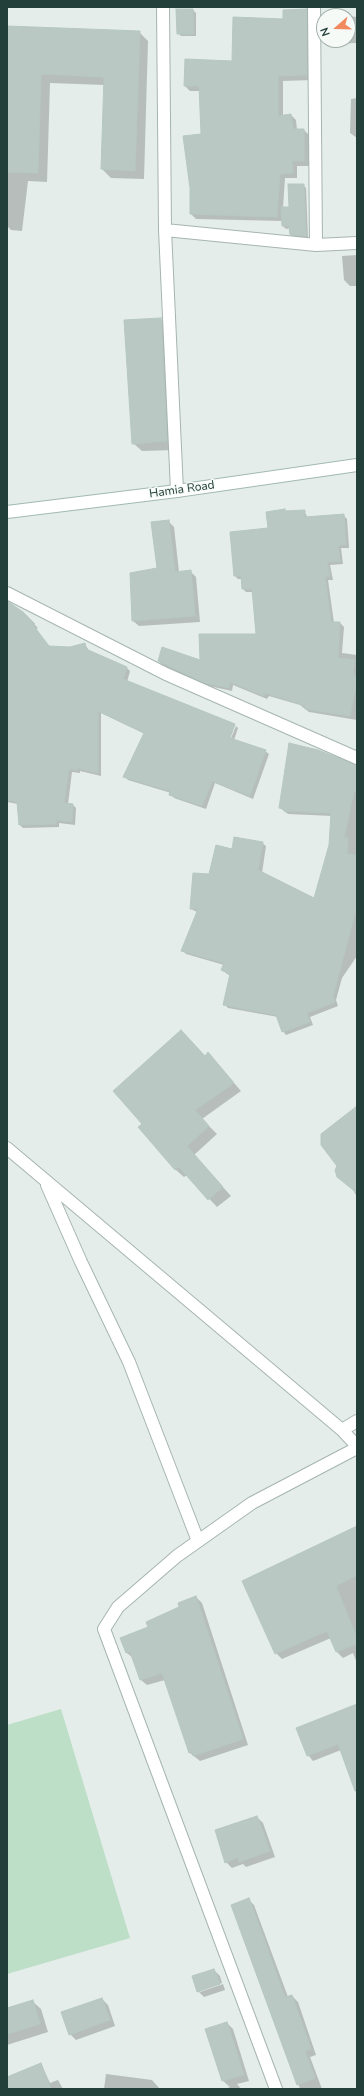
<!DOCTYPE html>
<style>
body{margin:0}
#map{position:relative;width:364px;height:2096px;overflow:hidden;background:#e4edea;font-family:"Nunito Sans",sans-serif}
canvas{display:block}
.frame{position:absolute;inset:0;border:8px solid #233f39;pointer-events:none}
.north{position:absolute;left:316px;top:8px;width:40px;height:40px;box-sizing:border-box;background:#f5faf7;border:1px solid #a1afab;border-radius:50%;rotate:250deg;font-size:11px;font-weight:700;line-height:16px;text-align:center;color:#233f39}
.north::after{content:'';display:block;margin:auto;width:14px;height:18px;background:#f1885e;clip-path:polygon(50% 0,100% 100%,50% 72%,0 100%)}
</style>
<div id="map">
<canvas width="364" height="2096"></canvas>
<div class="frame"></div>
<div class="north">N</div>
</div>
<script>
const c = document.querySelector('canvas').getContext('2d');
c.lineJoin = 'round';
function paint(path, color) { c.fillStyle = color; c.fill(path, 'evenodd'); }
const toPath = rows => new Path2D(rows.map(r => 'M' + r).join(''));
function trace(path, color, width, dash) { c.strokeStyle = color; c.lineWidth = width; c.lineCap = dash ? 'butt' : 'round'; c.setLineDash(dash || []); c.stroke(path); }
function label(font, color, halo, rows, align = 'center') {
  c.font = font + ' "Nunito Sans",sans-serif'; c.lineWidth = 3; c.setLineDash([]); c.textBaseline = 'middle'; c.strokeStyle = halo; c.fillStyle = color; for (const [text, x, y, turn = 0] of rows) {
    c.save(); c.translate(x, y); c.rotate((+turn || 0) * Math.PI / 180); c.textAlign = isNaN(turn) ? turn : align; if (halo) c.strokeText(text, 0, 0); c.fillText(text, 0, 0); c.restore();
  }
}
const green = toPath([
 [61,1709,130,1938,7,1974,7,1725]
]);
const shadow = toPath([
 [193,10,196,13,196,36,181,36,178,33],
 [306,10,311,16,312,80,283,81,283,116,291,115,296,120,297,130,304,130,309,135,309,166,297,166,297,178,285,178,283,208,290,208,303,185,306,188,308,239,294,237,290,234,290,228,286,229,283,226,283,221,196,219,191,214,202,135,200,91,190,91,185,86,233,62,284,20],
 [348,16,357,17,357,43,328,44,323,39,323,17,324,40,348,40],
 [7,27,139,32,148,41,144,179,111,178,102,169,105,85,50,83,47,182,28,181,22,231,11,230,7,226],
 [357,98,357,138,350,133,351,99],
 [357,255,357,286,350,286,344,280,342,256],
 [160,319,169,327,175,450,142,451,133,443],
 [304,511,308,518,343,515,347,519,349,548,341,548,343,564,330,565,333,580,328,580,334,623,340,623,344,627,342,653,357,655,357,720,309,712,300,705,269,696,267,699,233,685,232,691,209,686,162,665,159,661,201,662,258,635,254,592,246,592,243,589,242,579,238,579,235,576,269,529],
 [168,521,174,527,179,572,191,572,196,577,200,622,139,626,133,621,158,569],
 [7,604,23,613,38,628,36,629,49,647,70,648,85,644,89,651,127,668,130,671,127,682,235,725,227,742,229,743,236,726,238,728,234,740,265,751,269,754,253,799,215,783,206,809,174,798,171,793,128,780,124,776,145,734,101,713,101,776,80,771,80,773,72,772,68,804,73,805,76,808,75,825,59,823,59,827,23,828,20,825,18,804,7,802],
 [357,766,357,956,342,978,336,1000,338,1006,310,1017,313,1025,286,1035,283,1031,278,1017,228,1008,224,1004,230,976,222,970,224,965,186,954,182,950,197,912,191,909,210,875,232,850,262,843,266,846,262,873,315,900,330,845,332,816,288,814,280,808],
 [181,1031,205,1057,216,1062,241,1091,202,1119,217,1134,194,1155,231,1196,217,1207,187,1175,184,1177,176,1170,139,1127,143,1124],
 [357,1108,357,1197,353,1190,338,1177],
 [357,1528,357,1663,353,1653,343,1658,337,1652,331,1638,282,1659,276,1653],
 [196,1597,202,1603,248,1745,200,1761,190,1753,165,1680,147,1685,141,1680,133,1658,127,1653,149,1627],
 [357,1710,357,1780,341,1750,313,1761,308,1755],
 [257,1817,263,1823,275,1857,246,1867,243,1864,232,1868,226,1862],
 [248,1899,254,1905,288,1997,292,1996,298,2002,316,2055,310,2057,322,2089,300,2089,290,2060,287,2057,232,1906],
 [214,1970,220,1976,222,1983,200,1990,200,1992,223,1984,225,1990,204,1997,198,1991],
 [102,1999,108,2005,115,2026,76,2040,70,2034],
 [32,2001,41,2009,48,2032,7,2045,7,2009],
 [227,2023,233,2029,249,2081,237,2084,241,2089,225,2089,230,2087,223,2081,209,2035],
 [41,2064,50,2083,58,2080,63,2089,8,2089,7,2078],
 [106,2074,152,2080,160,2089,104,2089]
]);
const building = toPath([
 [176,9,193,9,194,34,177,34,176,9],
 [307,9,307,75,278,76,278,116,291,114,293,129,304,129,304,161,292,161,293,173,280,174,277,217,190,214,190,188,183,136,201,134,199,86,184,86,185,59,232,61,233,17,283,19,283,10,307,9],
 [7,26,140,31,135,171,101,169,104,77,41,74,38,173,7,172,7,26],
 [288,184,304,184,306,236,290,235,289,226,282,226,281,207,289,207,288,184],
 [161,318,167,441,132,444,124,320,161,318],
 [285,509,285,511,305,510,305,517,344,514,346,545,338,545,340,561,327,562,330,576,325,577,331,622,340,622,338,658,355,660,353,675,357,676,357,681,350,716,305,709,305,706,295,702,265,693,264,696,230,682,229,688,205,683,158,661,162,647,200,660,199,634,256,634,252,589,242,589,241,576,234,576,230,532,268,528,266,512,285,509],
 [169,520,175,572,191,570,195,616,132,621,130,573,157,568,151,522,169,520],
 [7,601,23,612,35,624,33,625,49,646,70,647,85,643,86,649,127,667,123,679,235,724,230,738,266,750,250,796,212,781,202,806,169,795,170,791,123,777,144,733,98,711,98,773,77,768,77,770,69,769,64,803,73,804,72,822,56,820,56,824,19,825,17,802,7,800,7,601],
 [289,743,318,750,357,765,357,792,354,791,344,838,348,838,347,854,357,855,357,906,333,996,335,1002,307,1013,310,1022,282,1032,276,1015,223,1005,230,974,221,970,224,963,181,951,198,909,190,909,193,873,209,874,216,845,232,849,234,837,263,842,258,870,314,898,329,845,331,813,284,811,284,809,279,808,289,743],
 [181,1030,205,1056,208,1052,234,1083,195,1110,209,1126,187,1146,223,1187,208,1200,179,1167,175,1170,138,1127,142,1124,113,1091,181,1030],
 [357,1106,357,1193,337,1177,335,1170,337,1166,321,1145,321,1134,357,1106],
 [357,1526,357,1575,336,1586,357,1638,357,1644,336,1652,327,1631,275,1654,242,1581,357,1526],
 [196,1596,243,1739,193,1756,193,1752,189,1753,162,1673,140,1680,130,1652,126,1653,120,1638,148,1627,146,1622,179,1607,178,1603,196,1596],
 [357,1704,357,1791,355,1791,338,1744,307,1756,296,1728,357,1704],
 [257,1816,270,1851,239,1862,238,1857,225,1863,215,1830,257,1816],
 [249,1898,285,1997,292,1995,311,2049,305,2051,315,2078,297,2085,231,1905,249,1898],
 [214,1969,220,1984,197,1992,192,1976,214,1969],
 [102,1998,110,2020,69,2035,61,2012,102,1998],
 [33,2000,40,2024,7,2034,7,2008,33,2000],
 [227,2022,244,2075,222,2081,205,2029,227,2022],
 [41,2063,51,2089,7,2089,7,2077,41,2063]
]);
const street = toPath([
 [163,7,165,230,177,491],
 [314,7,316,245],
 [165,230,316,245,357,243],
 [7,593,166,674,357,758],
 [7,1148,342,1430,357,1446],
 [47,1185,81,1262,129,1362,198,1541],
 [342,1430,357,1421],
 [276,2089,104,1629,118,1607,177,1556,252,1503,357,1448]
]);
const secondary = toPath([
 [7,512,177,491,357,465]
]);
const streetNames = [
 ["Hamia Road",182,490,-8]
];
paint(green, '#bddec7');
paint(shadow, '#0003');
paint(building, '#b9c8c3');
trace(building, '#b6c7c1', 1);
trace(street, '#a6b5b1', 14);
trace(secondary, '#a2b9b2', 14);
trace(street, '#fff', 12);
trace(secondary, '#fff', 12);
label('12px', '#233f39', '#f5faf7', streetNames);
</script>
